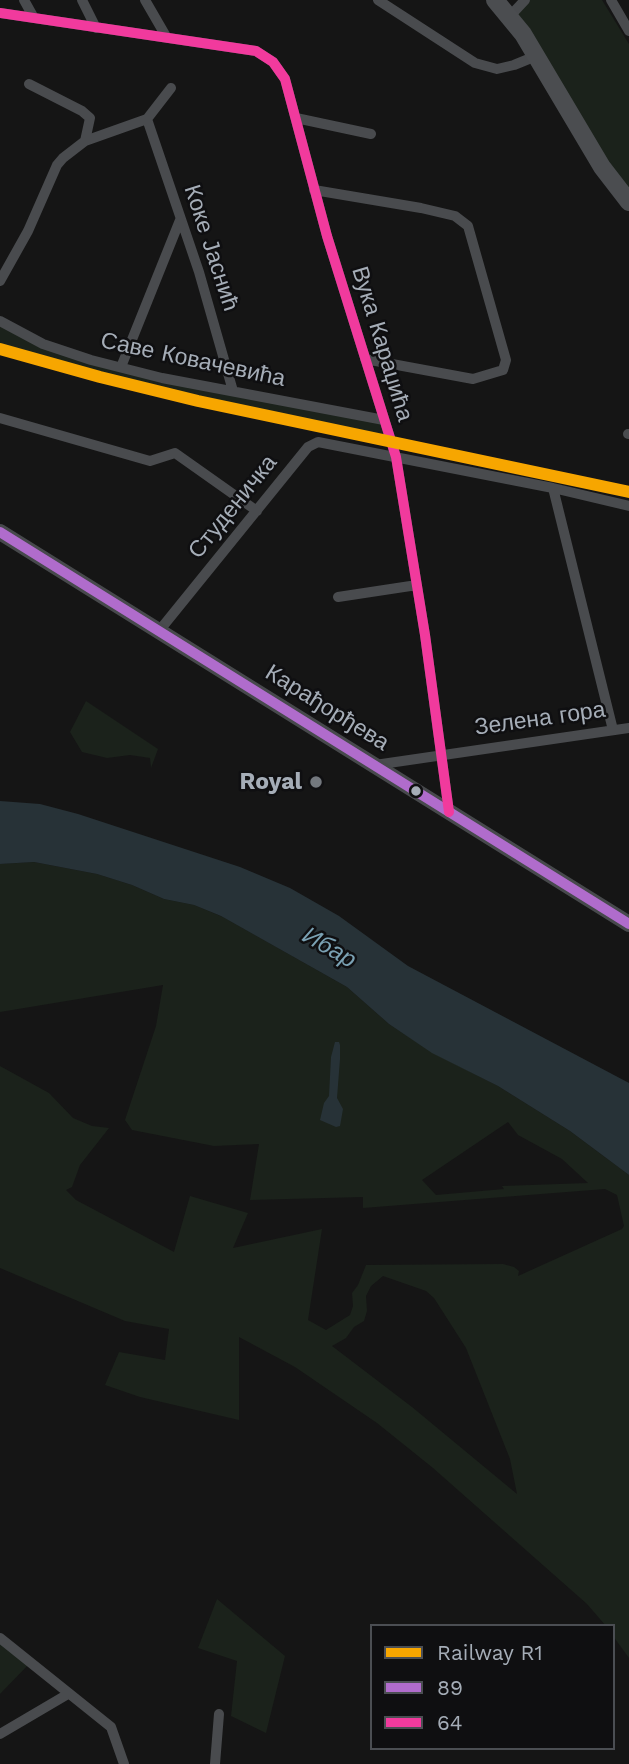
<!DOCTYPE html>
<meta charset="utf-8">
<style>
body{margin:0}
#map{position:relative;width:629px;height:1764px;overflow:hidden;background:#151515;font-family:"Work Sans",sans-serif}
canvas{display:block}
.legend{position:absolute;left:370px;top:1624px;width:245px;height:126px;box-sizing:border-box;background:#0f0f11;border:2px solid #4b4e53;margin:0;padding:9px 12px;list-style:none;font-size:21px;color:#a5adb7}
.legend li{display:flex;align-items:center;gap:14px;height:35px}
.legend b{width:35px;border:2px solid #4b4e53}
</style>
<div id="map">
<canvas width="629" height="1764"></canvas>
<ul class="legend">
<li><b style="height:9px;background:#f7a600"></b>Railway R1</li>
<li><b style="height:9px;background:#b06ccc"></b>89</li>
<li><b style="height:9px;background:#f13a9d"></b>64</li>
</ul>
</div>
<script>
const c = document.querySelector('canvas').getContext('2d');
c.lineJoin = 'round';
function paint(path, color) { c.fillStyle = color; c.fill(path, 'evenodd'); }
const toPath = rows => new Path2D(rows.map(r => 'M' + r).join(''));
function trace(path, color, width, dash) { c.strokeStyle = color; c.lineWidth = width; c.lineCap = dash ? 'butt' : 'round'; c.setLineDash(dash || []); c.stroke(path); }
function label(font, color, halo, rows, align = 'center') {
  c.font = font + ' "Work Sans",sans-serif'; c.lineWidth = 5; c.setLineDash([]); c.textBaseline = 'middle'; c.strokeStyle = halo; c.fillStyle = color; for (const [text, x, y, turn = 0] of rows) {
    c.save(); c.translate(x, y); c.rotate((+turn || 0) * Math.PI / 180); c.textAlign = isNaN(turn) ? turn : align; if (halo) c.strokeText(text, 0, 0); c.fillText(text, 0, 0); c.restore();
  }
}
const green = toPath([
 [525,0,602,0,629,44,629,202,510,16],
 [0,321,91,360,384,420,392,443,198,401,100,377,0,349],
 [86,701,158,749,151,768,150,758,130,755,107,758,82,752,70,732],
 [34,862,97,874,132,885,164,899,194,905,223,917,347,987,389,1024,432,1052,498,1086,570,1131,629,1175,629,1658,613,1636,613,1626,606,1626,587,1604,433,1468,377,1423,295,1367,239,1337,239,1420,140,1397,105,1385,119,1352,165,1360,169,1329,125,1321,0,1268,0,1066,49,1093,73,1118,92,1126,109,1128,80,1165,72,1187,66,1190,76,1200,174,1252,190,1196,248,1213,233,1248,322,1229,308,1320,326,1330,350,1315,353,1306,352,1293,358,1285,366,1265,503,1264,514,1267,519,1271,518,1276,622,1229,624,1226,617,1195,605,1189,363,1208,363,1197,250,1200,259,1144,214,1146,132,1130,125,1120,156,1026,163,985,0,1012,0,864],
 [508,1122,518,1135,562,1159,588,1183,502,1186,504,1189,436,1195,422,1180],
 [383,1276,426,1291,434,1298,466,1348,510,1459,517,1494,412,1407,332,1346,346,1338,354,1327,364,1321,367,1311,366,1296,371,1286],
 [217,1599,285,1656,266,1733,231,1716,237,1661,198,1648],
 [0,1638,30,1663,0,1694]
]);
const water = toPath([
 [0,801,40,804,78,814,240,867,290,888,339,916,408,966,629,1083,629,1175,570,1131,498,1086,432,1053,389,1024,347,987,221,916,194,905,164,899,132,885,97,874,34,862,0,864],
 [335,1042,339,1042,340,1045,340,1059,337,1098,343,1109,340,1126,336,1127,320,1120,324,1103,329,1096,331,1057]
]);
const street = toPath([
 [24,0,34,18],
 [82,0,96,28],
 [145,0,167,38],
 [378,0,475,63,497,69,514,65,536,56],
 [611,0,629,31],
 [0,13,256,51,273,62,285,79,327,236,396,457,425,635,449,812],
 [510,16,525,0],
 [29,84,82,111,90,118,85,141],
 [296,118,371,134],
 [147,119,199,272,233,391],
 [314,190,421,208,455,216,468,226,506,360,503,370,473,379,365,359],
 [0,281,28,231,57,165,63,158,85,141,147,119,171,88],
 [0,321,43,344,91,360,162,378,384,420],
 [121,367,180,220],
 [0,418,150,461,175,453,257,511],
 [628,434,629,434],
 [553,488,613,730],
 [338,597,417,585],
 [159,631,308,447,318,442,553,488,629,506],
 [375,765,629,728],
 [0,1638,111,1727,124,1764],
 [0,1734,68,1694],
 [215,1764,219,1714]
]);
const secondary = toPath([
 [0,532,629,924]
]);
const primary = toPath([
 [495,0,523,34,602,167,629,202]
]);
const bus1 = toPath([
 [0,532,629,924]
]);
const bus2 = toPath([
 [0,13,256,51,273,62,285,79,327,236,396,457,425,635,449,812]
]);
const rail1 = toPath([
 [0,349,100,377,198,401,629,492]
]);
const markers = [
 [316,782,7,"#73787e"],
 [416,791,6,"#a5adb7"]
];
const streetNames = [
 ["Коке Јаснић",211,248,72],
 ["Вука Караџића",382,344,73],
 ["Саве Ковачевића",193,360,12],
 ["Студеничка",233,507,-51],
 ["Карађорђева",327,708,32],
 ["Зелена гора",540,719,-8]
];
const poiNames = [
 ["Royal",302,782]
];
const waterNames = [
 ["Ибар",329,948,30]
];
paint(green, '#1b221b');
paint(water, '#273237');
trace(street, '#494b4e', 10);
trace(secondary, '#47494c', 16);
trace(primary, '#4b4d50', 18);
trace(bus1, '#b06ccc', 10);
trace(bus2, '#f13a9d', 10);
trace(rail1, '#f7a600', 12);
for (const [x, y, r, color] of markers) { const dot = new Path2D(); dot.arc(x, y, r, 0, 2 * Math.PI); c.fillStyle = color; c.fill(dot); trace(dot, '#0f0f11', 2.5); }
label('23px', '#a5adb7', '#0f0f11', streetNames);
label('bold 23px', '#a5adb7', '#0f0f11', poiNames, 'right');
label('italic 24px', '#7aa1b3', '#0f0f11', waterNames);
</script>
